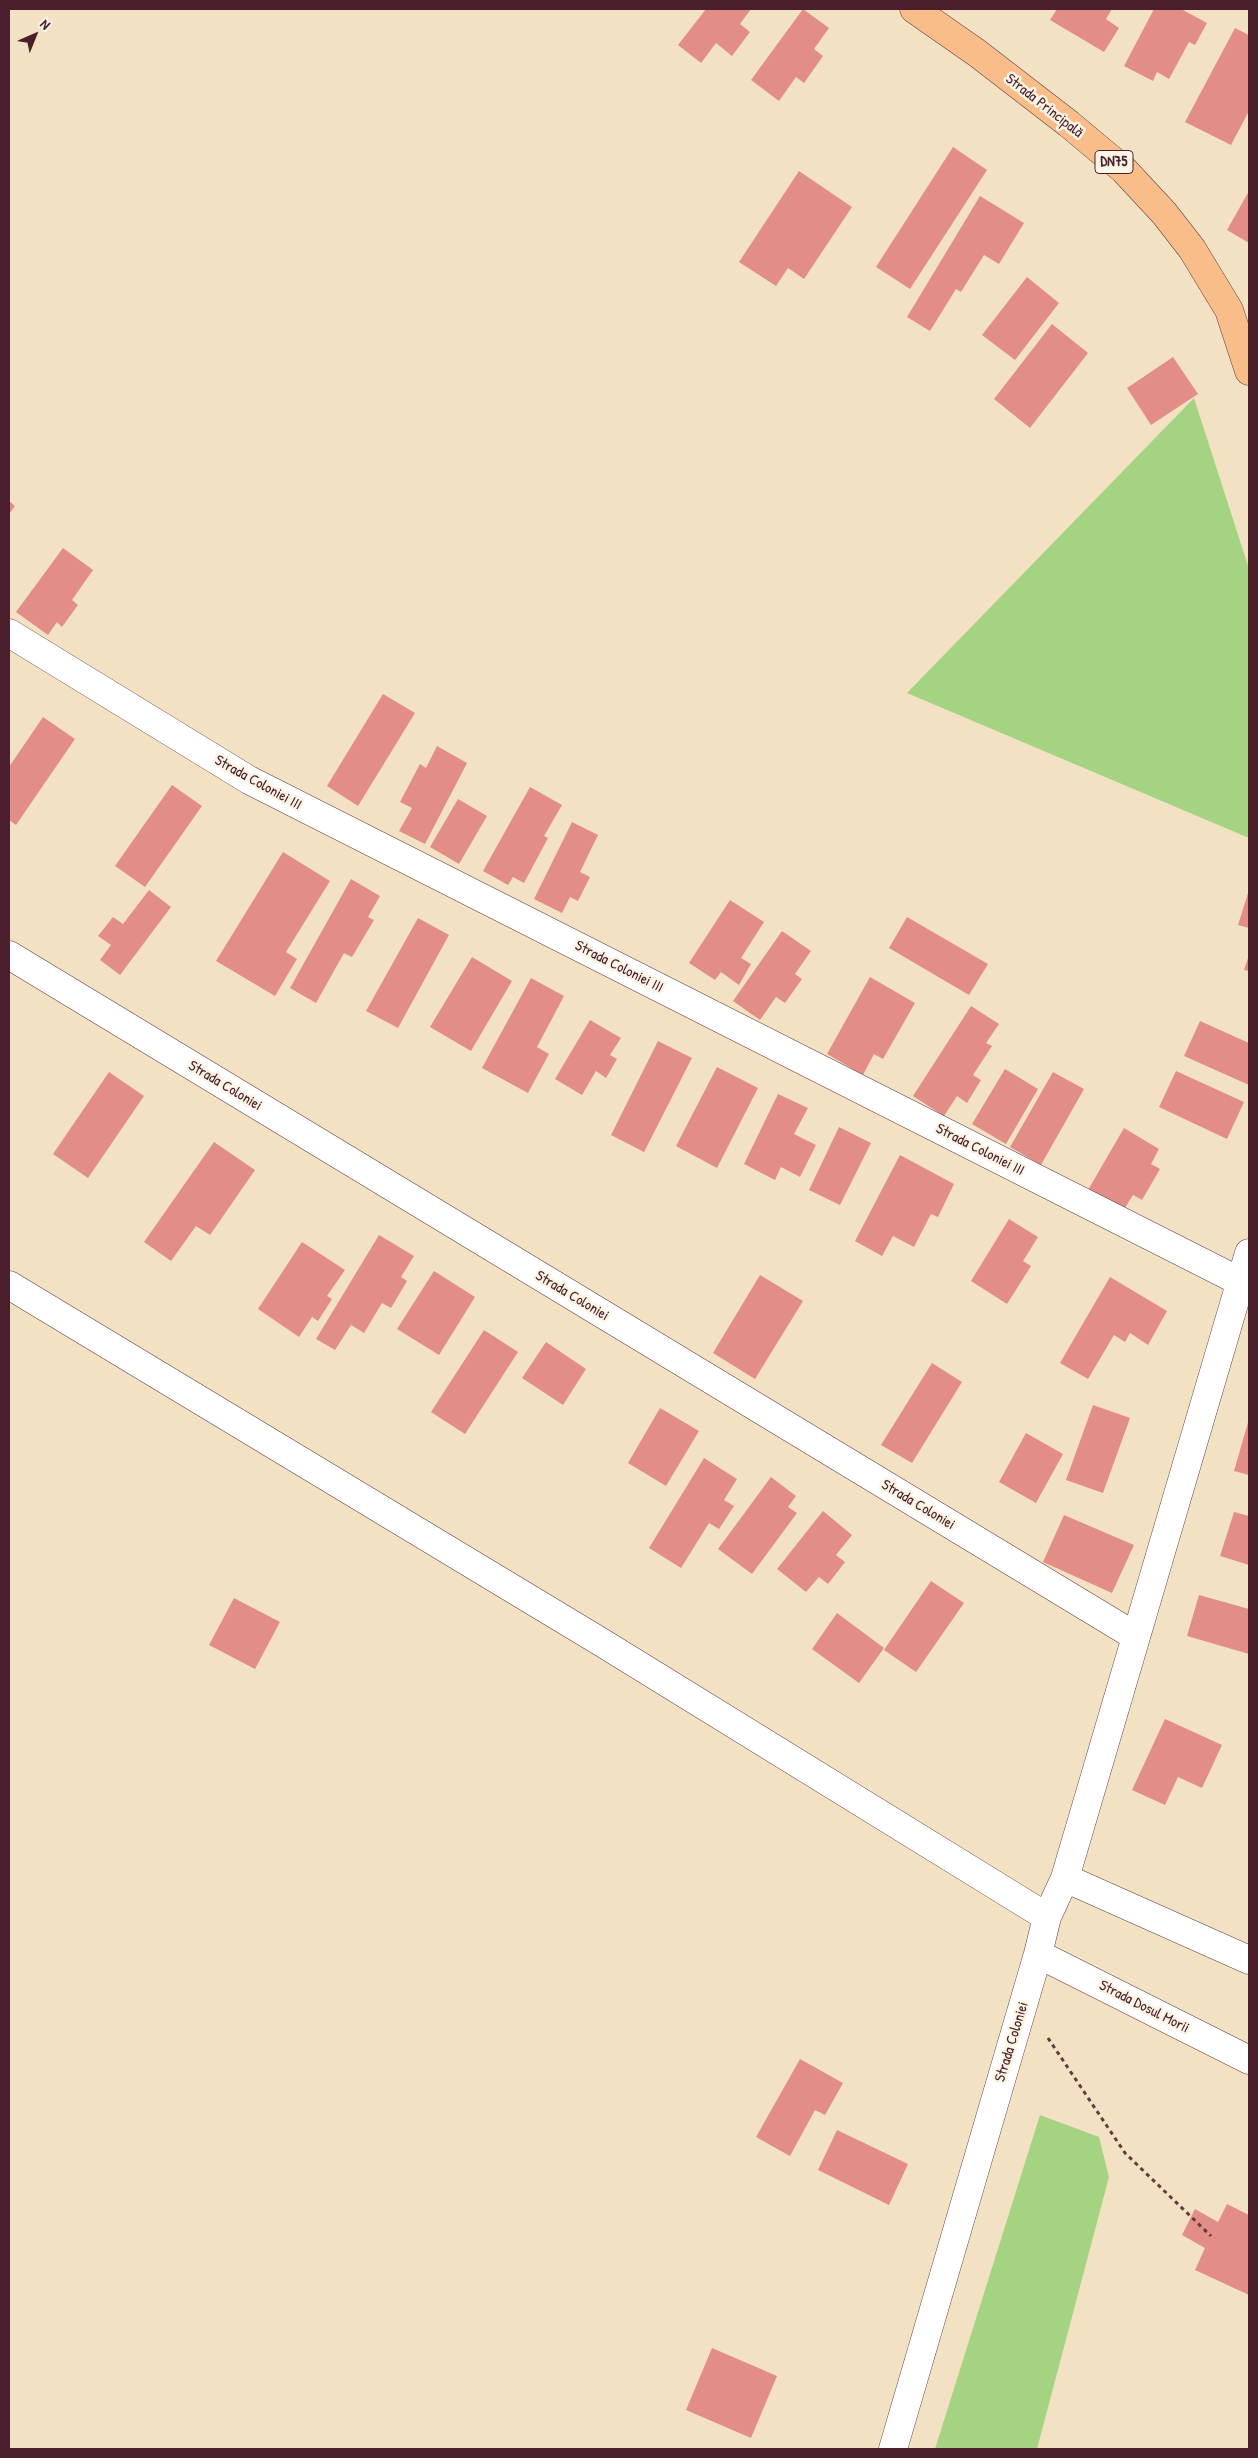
<!DOCTYPE html>
<meta charset="utf-8">
<style>
body{margin:0}
#map{position:relative;width:1258px;height:2458px;overflow:hidden;background:#f2e2c3;font-family:"Patrick Hand",sans-serif}
canvas{display:block}
.frame{position:absolute;inset:0;border:10px solid #4a1f2b;pointer-events:none}
.north{position:absolute;left:10px;top:10px;width:50px;height:50px;-webkit-text-stroke:4px #fcf5e5;paint-order:stroke;rotate:44deg;font-size:14px;font-weight:700;line-height:20px;text-align:center;color:#4a1f2b}
.north::after{content:'';display:block;margin:auto;width:18px;height:22px;background:#4a1f2b;clip-path:polygon(50% 0,100% 100%,50% 72%,0 100%)}
</style>
<div id="map">
<canvas width="1258" height="2458"></canvas>
<div class="frame"></div>
<div class="north">N</div>
</div>
<script>
const c = document.querySelector('canvas').getContext('2d');
c.lineJoin = 'round';
function paint(path, color) { c.fillStyle = color; c.fill(path, 'evenodd'); }
const toPath = rows => new Path2D(rows.map(r => 'M' + r).join(''));
function trace(path, color, width, dash) { c.strokeStyle = color; c.lineWidth = width; c.lineCap = dash ? 'butt' : 'round'; c.setLineDash(dash || []); c.stroke(path); }
function label(font, color, halo, rows, align = 'center') {
  c.font = font + ' "Patrick Hand",sans-serif'; c.lineWidth = 5; c.setLineDash([]); c.textBaseline = 'middle'; c.strokeStyle = halo; c.fillStyle = color; for (const [text, x, y, turn = 0] of rows) {
    c.save(); c.translate(x, y); c.rotate((+turn || 0) * Math.PI / 180); c.textAlign = isNaN(turn) ? turn : align; if (halo) c.strokeText(text, 0, 0); c.fillText(text, 0, 0); c.restore();
  }
}
const green = toPath([
 [1194,398,1249,569,1249,838,907,693],
 [1040,2115,1099,2137,1109,2177,1037,2449,935,2449]
]);
const building = toPath([
 [706,9,751,9,740,24,750,32,732,56,716,43,701,63,678,45],
 [803,9,829,28,814,49,823,56,804,83,796,77,779,101,751,80],
 [1057,9,1112,9,1106,19,1119,28,1104,52,1050,20],
 [1154,9,1181,9,1207,23,1195,45,1189,42,1169,79,1157,72,1153,81,1124,66],
 [1235,28,1249,35,1249,111,1231,145,1185,122],
 [953,147,987,170,910,289,876,267],
 [799,171,852,207,804,279,788,268,776,286,739,262],
 [1249,191,1249,243,1227,230],
 [980,196,1024,223,999,264,984,255,961,292,956,289,930,331,907,317],
 [1027,277,1059,303,1015,360,982,335],
 [1052,324,1088,353,1030,428,994,399],
 [1173,357,1198,394,1151,425,1127,388],
 [9,501,15,506,9,514],
 [63,548,93,570,72,600,78,605,62,627,57,622,48,635,16,612],
 [383,694,415,713,358,806,327,786],
 [43,717,75,739,16,825,9,820,9,767],
 [437,746,467,763,425,844,399,831,412,808,400,802,420,764,426,768],
 [172,785,202,806,145,887,115,866],
 [530,787,562,805,544,836,548,838,524,883,513,877,508,885,483,871],
 [458,799,487,816,459,864,430,847],
 [572,822,598,835,580,872,590,877,578,901,570,897,562,913,534,899],
 [283,852,330,881,286,952,297,959,275,996,216,961],
 [351,879,380,896,368,917,374,920,352,957,344,953,316,1003,290,988],
 [149,890,171,907,120,975,100,960,111,945,98,936,113,917,123,924],
 [1249,890,1249,928,1238,925],
 [730,900,764,922,741,958,751,964,739,985,721,972,715,980,689,963],
 [907,917,988,964,969,995,889,948],
 [418,918,449,935,398,1028,366,1011],
 [782,931,811,951,795,974,802,979,785,1003,776,997,760,1020,733,1001],
 [1249,955,1249,971,1244,970],
 [472,957,512,981,471,1051,430,1027],
 [870,977,915,1003,883,1059,874,1054,863,1075,827,1054],
 [531,978,564,996,537,1047,549,1054,528,1093,482,1068],
 [971,1006,999,1024,986,1043,992,1046,973,1075,981,1080,967,1103,957,1096,944,1116,913,1096],
 [590,1020,621,1038,610,1055,617,1059,606,1078,596,1071,582,1095,555,1079],
 [1200,1021,1249,1043,1249,1085,1184,1056],
 [658,1041,692,1058,644,1152,611,1135],
 [717,1067,758,1088,717,1168,676,1146],
 [1005,1069,1038,1089,1006,1144,972,1124],
 [1176,1071,1244,1102,1227,1139,1159,1107],
 [109,1072,144,1096,88,1178,53,1154],
 [1053,1072,1084,1089,1041,1165,1010,1147],
 [778,1094,808,1108,794,1134,816,1145,800,1177,781,1167,775,1180,744,1164],
 [839,1127,871,1143,840,1205,809,1190],
 [1124,1128,1159,1149,1151,1164,1160,1169,1142,1200,1133,1195,1123,1211,1088,1190],
 [214,1142,255,1170,210,1235,196,1226,171,1261,144,1242],
 [900,1155,954,1184,938,1217,931,1214,914,1247,893,1236,882,1256,855,1241],
 [1009,1219,1038,1237,1023,1261,1031,1266,1007,1304,971,1281],
 [379,1235,414,1256,401,1277,407,1281,391,1308,382,1303,364,1333,351,1325,335,1350,316,1339],
 [302,1242,345,1270,327,1296,332,1299,318,1321,312,1317,299,1337,258,1309],
 [434,1271,475,1297,439,1355,397,1329],
 [760,1275,803,1301,755,1379,713,1353],
 [1110,1277,1167,1311,1148,1345,1130,1333,1125,1342,1114,1335,1088,1379,1060,1363],
 [484,1330,518,1352,465,1434,431,1412],
 [546,1342,586,1369,563,1405,522,1378],
 [932,1363,962,1382,912,1463,881,1445],
 [1093,1405,1130,1418,1103,1493,1066,1480],
 [660,1408,699,1431,666,1486,628,1463],
 [1249,1419,1249,1475,1234,1471],
 [1026,1433,1063,1454,1036,1503,999,1482],
 [704,1458,737,1479,724,1500,734,1506,719,1529,709,1523,681,1568,649,1548],
 [771,1477,796,1496,788,1507,797,1513,752,1574,718,1549],
 [823,1511,852,1535,836,1555,845,1562,828,1584,819,1577,806,1592,777,1569],
 [1234,1512,1249,1516,1249,1565,1220,1556],
 [1064,1515,1134,1545,1112,1593,1043,1562],
 [931,1581,964,1603,916,1672,884,1650],
 [1199,1595,1249,1609,1249,1654,1187,1636],
 [234,1598,280,1622,255,1669,209,1645],
 [837,1613,884,1648,859,1683,812,1649],
 [1165,1719,1222,1745,1202,1788,1178,1777,1165,1805,1132,1790],
 [800,2059,843,2083,825,2115,815,2110,790,2156,756,2137],
 [837,2130,908,2164,889,2205,818,2170],
 [1227,2204,1249,2215,1249,2295,1195,2270,1205,2248,1182,2235,1195,2209,1218,2222],
 [712,2348,777,2376,751,2438,686,2410]
]);
const path = toPath([
 [1048,2038,1125,2153,1211,2236]
]);
const street = toPath([
 [9,633,249,780,1241,1282],
 [9,955,1135,1636],
 [9,1285,601,1642,1047,1917],
 [1065,1878,1249,1960],
 [1038,1954,1249,2060],
 [893,2449,1038,1954,1047,1917,1065,1878,1249,1253]
]);
const primary = toPath([
 [914,9,977,53,1069,124,1124,170,1164,213,1192,249,1229,310,1249,371]
]);
const shields = [
 [1114,162,38]
];
const shieldNames = [
 ["DN75",1114,162]
];
const streetNames = [
 ["Strada Principală",1044,106,38],
 ["Strada Coloniei III",258,783,29],
 ["Strada Coloniei III",619,967,27],
 ["Strada Coloniei",225,1086,31],
 ["Strada Coloniei III",980,1150,27],
 ["Strada Coloniei",572,1296,31],
 ["Strada Coloniei",918,1505,31],
 ["Strada Dosul Morii",1144,2007,27],
 ["Strada Coloniei",1012,2042,-73]
];
paint(green, '#a4d482');
paint(building, '#e28e86');
trace(street, '#633c42', 29);
trace(primary, '#633c42', 29);
trace(path, '#633c42', 3, [4, 4]);
trace(street, '#fff', 28);
trace(primary, '#f8bd89', 28);
for (const [x, y, w] of shields) { const box = new Path2D(); box.roundRect(x - w / 2, y - 11.5, w, 23, 4); c.fillStyle = '#fcf5e5'; c.fill(box); trace(box, '#4a1f2b', 1); }
label('bold 14px', '#4a1f2b', null, shieldNames);
label('15px', '#4a1f2b', '#fcf5e5', streetNames);
</script>
